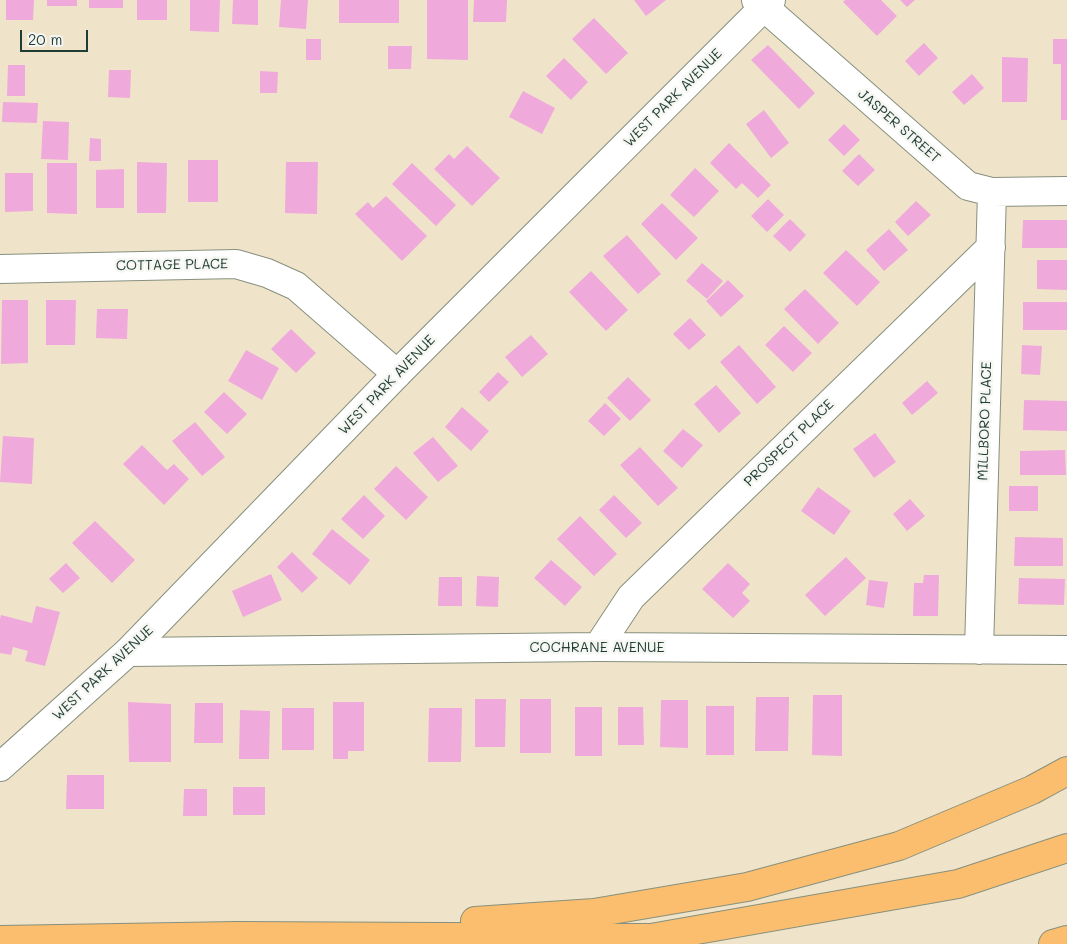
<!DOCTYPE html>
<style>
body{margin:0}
#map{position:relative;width:1067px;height:944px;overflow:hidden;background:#efe4c9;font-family:Mali,sans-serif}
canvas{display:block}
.scale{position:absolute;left:20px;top:30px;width:68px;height:22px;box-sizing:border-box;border:2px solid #1f3d34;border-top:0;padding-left:6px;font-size:15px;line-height:18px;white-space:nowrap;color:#1f3d34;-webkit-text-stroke:4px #f6f6f2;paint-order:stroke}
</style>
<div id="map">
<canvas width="1067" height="944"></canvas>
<div class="scale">20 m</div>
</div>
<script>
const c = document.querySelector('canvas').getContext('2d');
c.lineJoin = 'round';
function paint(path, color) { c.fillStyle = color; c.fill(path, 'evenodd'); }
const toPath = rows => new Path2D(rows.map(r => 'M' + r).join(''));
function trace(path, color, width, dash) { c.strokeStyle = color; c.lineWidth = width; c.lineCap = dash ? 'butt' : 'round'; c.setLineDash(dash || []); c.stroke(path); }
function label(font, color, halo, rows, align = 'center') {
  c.font = font + ' Mali,sans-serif'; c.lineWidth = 5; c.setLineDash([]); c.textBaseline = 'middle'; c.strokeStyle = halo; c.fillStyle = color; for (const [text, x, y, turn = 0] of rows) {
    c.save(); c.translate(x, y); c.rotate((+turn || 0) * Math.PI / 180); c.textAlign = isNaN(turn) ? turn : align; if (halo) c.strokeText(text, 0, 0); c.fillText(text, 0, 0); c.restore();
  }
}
const building = toPath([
 [6,0,34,0,33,20,6,20],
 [47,0,77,0,77,6,47,6],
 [89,0,123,0,123,8,89,8],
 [137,0,167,0,167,20,137,20],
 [190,0,220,0,219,32,190,31],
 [233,0,258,0,258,25,232,24],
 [281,0,308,0,306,29,279,27],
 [339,0,399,0,399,23,339,23],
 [427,0,468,0,468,60,427,59],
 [474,0,507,0,506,22,473,22],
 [634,0,666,0,646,16],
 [845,0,881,0,897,16,877,36,843,2],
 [900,0,915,0,907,7],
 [594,18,628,53,606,74,572,39],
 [306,39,321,39,321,60,306,60],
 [1053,39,1067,39,1067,120,1061,120,1061,64,1053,64],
 [924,43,938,58,919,76,905,61],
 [768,45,815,93,799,109,751,60],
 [388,46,412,46,411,69,388,69],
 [1002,57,1028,58,1027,102,1002,102],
 [564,58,588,82,571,100,546,76],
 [8,65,25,65,25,96,7,96],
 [109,70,131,70,130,98,108,97],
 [260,71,278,72,277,93,260,93],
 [972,74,984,88,964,105,952,92],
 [523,91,555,108,542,134,509,117],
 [3,102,38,103,37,123,2,122],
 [764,110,789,143,771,158,746,124],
 [43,121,69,122,68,160,41,159],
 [844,124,860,140,844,156,828,140],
 [90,138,101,139,101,161,89,161],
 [729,143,771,185,758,198,742,183,736,189,710,163],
 [467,146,500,178,472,206,434,169,449,154,454,159],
 [859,154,875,170,858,186,842,171],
 [188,160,218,160,218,202,188,202],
 [137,162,167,163,166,213,137,213],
 [286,162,318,162,317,214,285,213],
 [47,163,77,163,77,214,47,213],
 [412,163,456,205,436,226,392,184],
 [695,168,719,191,694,217,670,195],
 [124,169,124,208,96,208,96,170],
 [5,173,33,173,33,211,5,212],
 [386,196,427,236,402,261,355,214,368,202,373,208],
 [768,199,784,215,767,232,751,216],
 [916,201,931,215,908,236,895,222],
 [662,203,698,238,676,260,641,224],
 [790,219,806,235,790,252,773,236],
 [1023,220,1067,220,1067,248,1022,248],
 [889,229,908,250,884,271,866,250],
 [627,235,661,274,638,294,603,256],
 [846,250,880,282,857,306,823,273],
 [1037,260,1067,260,1067,290,1037,289],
 [702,263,723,281,707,299,686,281],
 [591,271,628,310,606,331,569,292],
 [728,280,744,296,721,317,706,301],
 [805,289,839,323,818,344,784,309],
 [2,300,28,300,28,363,1,364],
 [46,300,76,300,75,345,46,345],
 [1023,302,1067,302,1067,330,1023,330],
 [97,309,128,309,127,339,96,338],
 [690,318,706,335,689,350,673,334],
 [784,326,812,353,793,372,765,345],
 [291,329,316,353,296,373,271,349],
 [531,335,548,354,522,377,505,357],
 [739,345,776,387,757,404,720,362],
 [1022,345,1042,346,1040,375,1021,374],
 [246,350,279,368,262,400,228,381],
 [498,372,509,382,489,402,479,392],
 [628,377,651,400,630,421,607,398],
 [927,381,938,393,912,415,902,403],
 [716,385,741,413,719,433,694,404],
 [224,392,247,414,227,434,204,412],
 [1024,400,1067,401,1067,431,1023,430],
 [605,403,621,419,604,436,588,421],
 [462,407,489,431,471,451,445,427],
 [195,422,225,457,202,476,172,441],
 [683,429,703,445,682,468,663,451],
 [875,433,896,462,874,478,853,449],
 [3,436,34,438,32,484,0,482],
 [433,437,458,466,438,482,413,453],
 [142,445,167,470,174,464,189,479,164,505,123,464],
 [640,447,678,488,658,506,620,465],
 [1065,450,1066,475,1020,475,1020,451],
 [396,466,428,497,406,520,374,489],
 [1009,486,1038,486,1038,511,1009,511],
 [818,487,851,511,834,535,801,511],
 [364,495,385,516,363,539,341,519],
 [614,495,642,523,626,538,599,510],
 [910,499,925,516,907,531,893,514],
 [580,516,617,554,594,576,557,539],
 [95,521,135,560,112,583,72,543],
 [332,529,370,560,350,585,312,554],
 [1015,537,1063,538,1063,566,1014,566],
 [292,552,318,578,302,593,277,567],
 [846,557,866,578,825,616,805,595],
 [551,560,582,587,565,606,534,578],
 [66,563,80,578,63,593,49,579],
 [728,563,750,584,742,593,750,601,733,618,702,589],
 [271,574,282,600,243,617,232,591],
 [924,575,939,575,938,616,913,616,914,583,923,583],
 [477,576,499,577,498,607,476,606],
 [439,577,462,577,462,606,438,606],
 [1019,578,1065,579,1064,605,1018,604],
 [869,580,888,582,884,608,866,605],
 [36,606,60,612,45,666,25,661,28,651,13,647,11,655,0,653,0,619,1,615,32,623],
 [813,695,842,695,842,756,812,755],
 [756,697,789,697,788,751,755,751],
 [475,699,506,699,505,747,475,747],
 [520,699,551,699,551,753,520,753],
 [661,700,688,700,688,748,660,747],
 [128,702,171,704,171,762,129,762],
 [333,702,364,702,364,751,348,751,348,759,333,759],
 [195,703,223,703,223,743,194,743],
 [706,706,734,706,734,755,706,755],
 [575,707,602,707,602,756,575,756],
 [618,707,643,707,644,745,618,745],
 [282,708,314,708,314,750,282,750],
 [429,708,462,708,461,762,428,762],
 [240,710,270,711,269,759,239,759],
 [67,775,104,775,104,809,66,809],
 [233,787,265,787,265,815,233,815],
 [184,789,207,789,207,816,183,816]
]);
const minor = toPath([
 [756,0,968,186,992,192,1067,191],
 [0,269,236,264,267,273,296,286,397,374],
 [598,647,631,597,991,247],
 [979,650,992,192],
 [128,652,598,647,1067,650]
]);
const tertiary = toPath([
 [0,767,128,652,397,374,771,0]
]);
const motorway = toPath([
 [475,921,594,913,747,887,899,846,1032,790,1067,771],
 [0,940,236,936,651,938,958,884,1067,848],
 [1053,944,1067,940]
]);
const streetNames = [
 ["WEST PARK AVENUE",673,98,-45],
 ["JASPER STREET",899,126,41],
 ["COTTAGE PLACE",172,265,-1],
 ["WEST PARK AVENUE",387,385,-46],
 ["MILLBORO PLACE",985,421,-88],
 ["PROSPECT PLACE",789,443,-44],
 ["COCHRANE AVENUE",597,648],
 ["WEST PARK AVENUE",103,673,-43]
];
paint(building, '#f0a9db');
trace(minor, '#87907e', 30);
trace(tertiary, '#87907e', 30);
trace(motorway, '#87907e', 30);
trace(minor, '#fff', 28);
trace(tertiary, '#fff', 28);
trace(motorway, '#fabe6e', 28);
label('14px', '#1f3d34', '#f6f6f2', streetNames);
</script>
